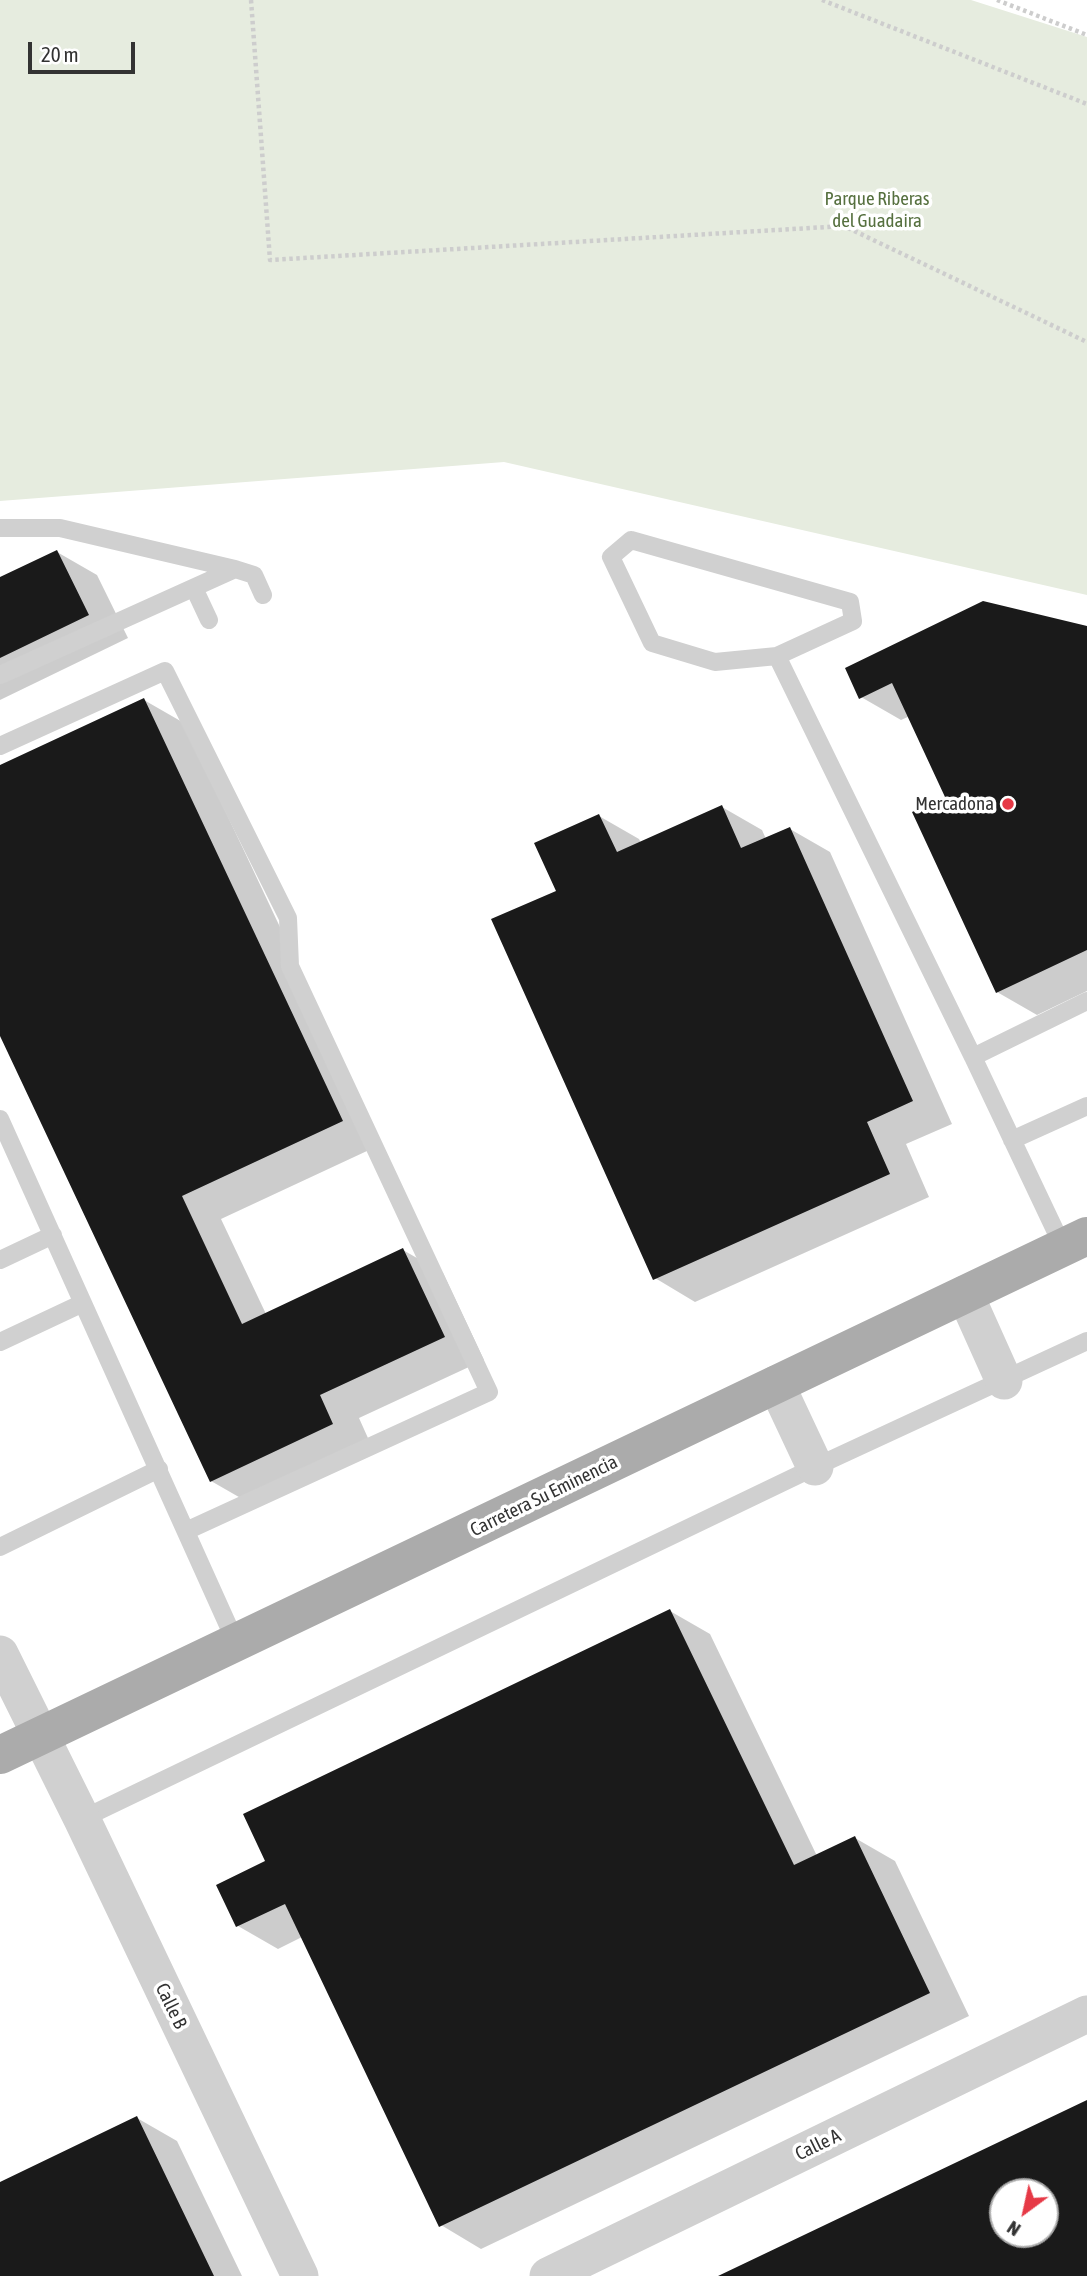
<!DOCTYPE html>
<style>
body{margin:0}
#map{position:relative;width:1087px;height:2276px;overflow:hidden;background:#fff;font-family:"Asap Condensed",sans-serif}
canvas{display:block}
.north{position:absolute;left:989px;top:2178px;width:70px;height:70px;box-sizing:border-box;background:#fff;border:2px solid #adadad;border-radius:50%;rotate:213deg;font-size:19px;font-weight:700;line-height:28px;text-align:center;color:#333}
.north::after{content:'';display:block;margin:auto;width:24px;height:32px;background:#e63946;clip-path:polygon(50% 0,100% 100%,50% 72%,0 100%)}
.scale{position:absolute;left:28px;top:42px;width:107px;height:32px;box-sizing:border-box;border:4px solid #333;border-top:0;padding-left:9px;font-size:21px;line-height:24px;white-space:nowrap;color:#333;-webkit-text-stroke:5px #fff;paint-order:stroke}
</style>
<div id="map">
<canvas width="1087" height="2276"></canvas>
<div class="north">N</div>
<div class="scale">20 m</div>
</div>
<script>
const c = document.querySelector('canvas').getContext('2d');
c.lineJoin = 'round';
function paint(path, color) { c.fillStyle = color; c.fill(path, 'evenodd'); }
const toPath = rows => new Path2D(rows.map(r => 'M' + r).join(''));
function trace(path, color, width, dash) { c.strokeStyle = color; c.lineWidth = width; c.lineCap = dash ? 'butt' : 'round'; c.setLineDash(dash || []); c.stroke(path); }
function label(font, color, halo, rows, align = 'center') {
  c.font = font + ' "Asap Condensed",sans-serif'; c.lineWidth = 7; c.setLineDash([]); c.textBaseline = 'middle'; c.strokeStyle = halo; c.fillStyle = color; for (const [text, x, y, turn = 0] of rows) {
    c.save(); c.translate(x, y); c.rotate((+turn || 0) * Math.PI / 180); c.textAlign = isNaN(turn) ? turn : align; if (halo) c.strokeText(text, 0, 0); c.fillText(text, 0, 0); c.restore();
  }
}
const green = toPath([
 [0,0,971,0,1087,37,1087,595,504,462,0,501]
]);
const shadow = toPath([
 [57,552,97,575,128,638,0,700,0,579],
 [1087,628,1087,991,1037,1015,997,992,947,798,910,716,901,720,861,697,847,669],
 [144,700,184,723,382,1144,221,1219,266,1314,403,1250,443,1273,484,1360,359,1418,372,1447,251,1504,211,1481,0,1032,0,767],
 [722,807,762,830,766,839,790,829,830,852,952,1124,906,1144,929,1197,695,1302,655,1278,558,892,599,816,639,839,641,843],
 [670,1611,710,1634,817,1856,855,1838,895,1861,969,2016,481,2249,441,2225,302,1937,278,1949,238,1926,267,1861],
 [137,2118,177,2141,242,2276,0,2276,0,2184]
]);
const building = toPath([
 [57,550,89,615,0,658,0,577],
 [983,601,1087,626,1087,950,996,993,912,812,945,797,892,683,859,699,845,668],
 [144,698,343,1121,182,1196,242,1324,403,1248,445,1337,320,1395,333,1424,210,1482,0,1036,0,765],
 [722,805,741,848,790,827,913,1101,867,1122,890,1174,653,1280,491,919,556,891,534,843,599,814,617,852],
 [670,1609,794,1865,855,1836,930,1993,439,2227,285,1904,236,1927,216,1885,265,1861,243,1814],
 [1087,2100,1087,2276,718,2276],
 [1003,2192,1045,2192,1045,2234,1003,2234],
 [137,2116,214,2276,0,2276,0,2182]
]);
const path = toPath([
 [251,0,270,260,844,226,1087,342],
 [822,0,1087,104],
 [997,0,1087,35]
]);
const lane = toPath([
 [0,528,60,528,235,569,254,575,263,595],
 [631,540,850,602,853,621,777,656,715,662,652,643,611,557,631,540],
 [194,588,209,620],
 [777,656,973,1057,1087,1001],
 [0,675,235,569],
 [0,746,165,671,288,918,290,966,489,1392,186,1531],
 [973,1057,1063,1247],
 [0,1119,236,1643],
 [1012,1140,1087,1106],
 [0,1260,53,1235],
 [0,1342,83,1303],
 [0,1547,159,1469],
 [82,1819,815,1467,1087,1341]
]);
const street = toPath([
 [965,1294,1004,1381],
 [776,1384,815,1467],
 [0,1654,82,1819,300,2276],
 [548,2276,1087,2014]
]);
const primary = toPath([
 [0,1755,1087,1236]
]);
const markers = [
 [1008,804,7,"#e63946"]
];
const parkNames = [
 ["Parque Riberas",877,199],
 ["del Guadaira",877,221]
];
const poiNames = [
 ["Mercadona",994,804]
];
const streetNames = [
 ["Carretera Su Eminencia",544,1496,-26],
 ["Calle B",171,2006,64],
 ["Calle A",818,2145,-26]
];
paint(green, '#e6ecdf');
paint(shadow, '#0003');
paint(building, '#1a1a1a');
trace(path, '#cdcdcd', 4.5, [3.5, 3.5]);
trace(lane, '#d0d0d0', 18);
trace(street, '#d0d0d0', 37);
trace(primary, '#ababab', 38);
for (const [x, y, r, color] of markers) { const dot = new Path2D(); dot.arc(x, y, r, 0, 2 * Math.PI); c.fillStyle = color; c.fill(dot); trace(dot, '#fff', 2.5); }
label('19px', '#56703f', '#fff', parkNames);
label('19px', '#333', '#fff', poiNames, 'right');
label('19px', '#333', '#fff', streetNames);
</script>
